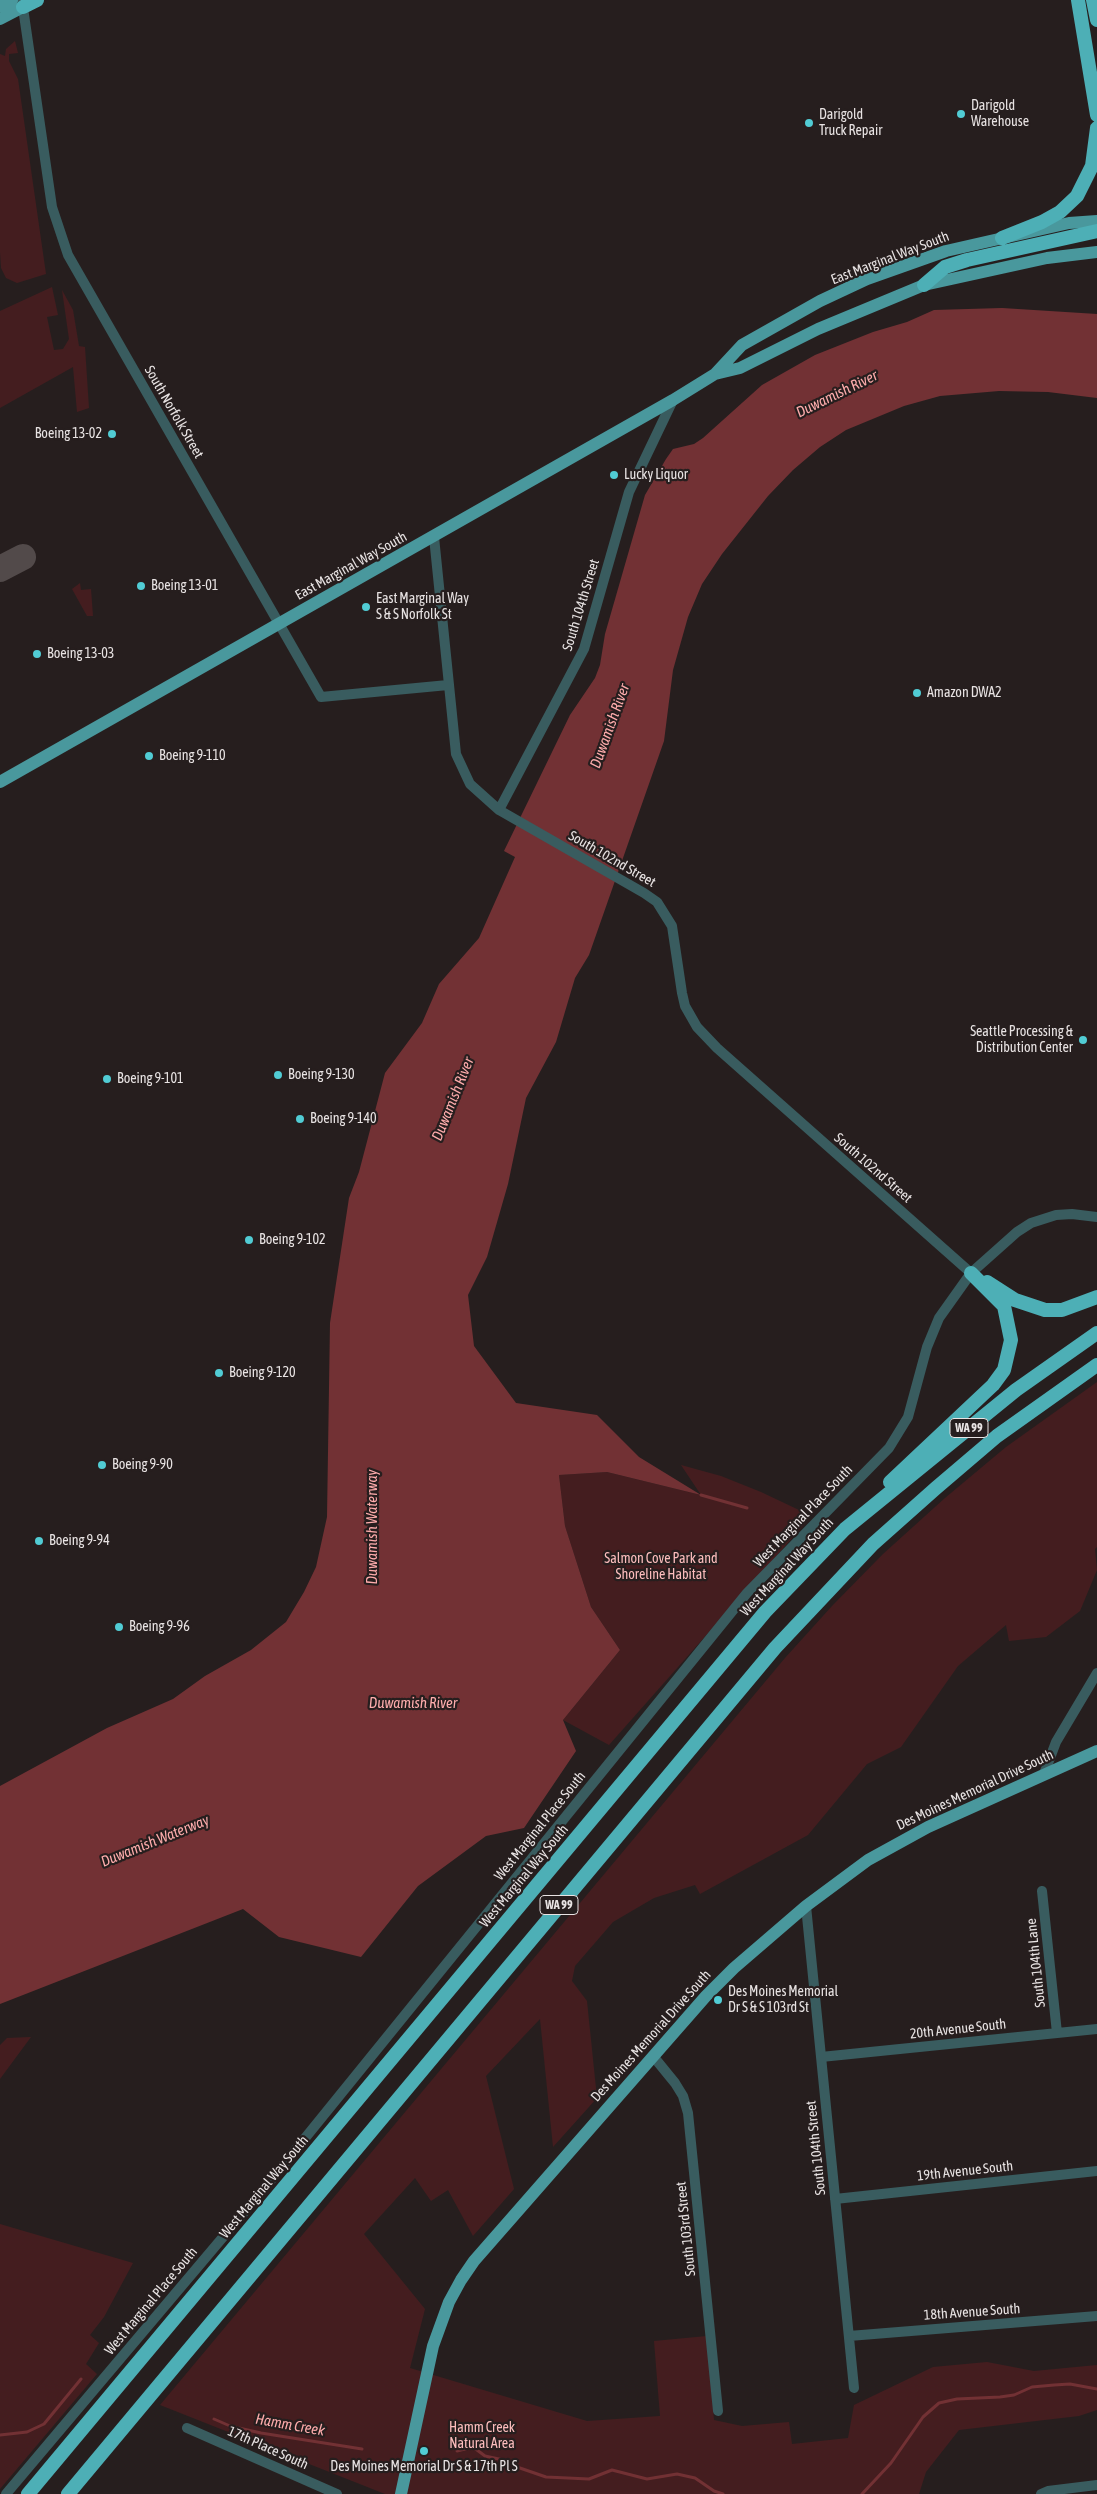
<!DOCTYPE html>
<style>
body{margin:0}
canvas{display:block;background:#261e1e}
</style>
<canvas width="1097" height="2494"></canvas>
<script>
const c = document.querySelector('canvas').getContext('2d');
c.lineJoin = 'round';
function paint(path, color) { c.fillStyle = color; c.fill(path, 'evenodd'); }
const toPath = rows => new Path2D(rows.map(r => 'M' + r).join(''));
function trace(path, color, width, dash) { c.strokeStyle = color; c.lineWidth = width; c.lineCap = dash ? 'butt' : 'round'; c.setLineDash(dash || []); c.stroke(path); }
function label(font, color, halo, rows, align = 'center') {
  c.font = font + ' "Asap Condensed",sans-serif'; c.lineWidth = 4.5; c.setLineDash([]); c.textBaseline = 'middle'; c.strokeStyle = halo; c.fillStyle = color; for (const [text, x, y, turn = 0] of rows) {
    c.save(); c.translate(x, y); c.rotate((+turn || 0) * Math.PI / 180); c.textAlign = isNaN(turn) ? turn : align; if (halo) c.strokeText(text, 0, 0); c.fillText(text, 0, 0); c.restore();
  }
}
const green = toPath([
 [15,41,18,53,9,54,9,61,18,79,46,274,17,283,6,278,1,268,0,252,0,54,5,56,6,49],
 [52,287,58,315,47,317,54,350,63,349,69,339,62,290,73,310,79,346,85,347,89,408,77,412,73,367,0,408,0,311],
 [80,583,81,590,91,589,93,616,87,616,72,589],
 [1097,1382,1097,1547,1095,1549,1097,1570,1080,1611,1046,1637,1009,1641,1006,1625,958,1666,901,1747,867,1764,808,1835,700,1894,695,1885,654,1898,613,1922,575,1966,572,1981,587,2001,597,2098,553,2147,540,2019,486,2076,514,2189,473,2236,448,2190,431,2201,415,2178,364,2234,425,2309,410,2368,587,2421,660,2416,654,2341,707,2336,714,2420,742,2426,789,2422,792,2444,848,2438,854,2405,933,2367,987,2362,1034,2371,1097,2365,1097,2410,1079,2416,959,2430,926,2472,919,2494,385,2494,160,2405,785,1658,832,1606,883,1554,945,1498,1006,1447],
 [681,1465,721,1476,761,1492,799,1510,809,1519,609,1745,563,1720,620,1650,591,1607,565,1526,559,1475,607,1472,701,1495],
 [31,2037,0,2079,0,2045,7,2038],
 [0,2224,133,2263,104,2317,90,2335,99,2343,86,2364,97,2374,0,2489]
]);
const water = toPath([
 [1002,308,1097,314,1097,398,1048,392,999,391,940,396,904,406,846,430,820,447,793,470,768,496,722,554,702,584,688,617,673,670,664,741,589,955,575,978,556,1042,526,1098,508,1184,487,1257,468,1295,474,1346,516,1403,597,1415,639,1457,701,1495,607,1472,559,1475,565,1526,591,1607,620,1650,563,1720,576,1751,524,1828,486,1836,418,1886,361,1957,279,1937,243,1909,0,2004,0,1786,107,1728,173,1699,205,1676,251,1650,286,1622,304,1592,316,1567,327,1517,330,1323,349,1198,359,1172,385,1073,422,1023,439,984,479,938,515,857,504,851,570,715,595,678,600,665,605,634,645,495,666,459,673,449,694,444,703,438,762,385,815,355,873,332,907,322,934,310]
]);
const stream = toPath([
 [701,1495,747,1508],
 [214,2419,230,2426,261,2433,362,2449],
 [0,2435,27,2432,44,2424,81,2379],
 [457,2451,473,2447,485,2456,508,2461,517,2467,546,2477,589,2479,612,2470,647,2479,677,2474,695,2478,714,2491,723,2494],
 [862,2494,891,2463,923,2417,939,2403,957,2399,1000,2397,1014,2395,1032,2387,1054,2385,1070,2384,1097,2389]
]);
const taxiway = toPath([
 [0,569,23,557]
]);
const minor = toPath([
 [22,1,52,207,68,255,321,697,448,685],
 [434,537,456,754,470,784,499,810,644,893,657,902,672,926,682,993,685,1006,697,1027,717,1048,971,1273],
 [499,810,584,649,629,492,673,400],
 [1044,1774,1056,1742,1097,1673],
 [1042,1891,1057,2033],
 [806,1906,854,2388],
 [653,2056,675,2083,683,2096,688,2113,718,2411],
 [821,2057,1097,2029],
 [835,2199,1097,2171],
 [849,2336,1097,2316],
 [187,2428,337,2494],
 [6,2494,267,2185,747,1593,889,1448,908,1417,927,1347,939,1318,971,1273,1017,1232,1031,1223,1056,1215,1072,1214,1097,1217],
 [1041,2494,1048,2491,1097,2485]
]);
const major = toPath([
 [0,6,12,0],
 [0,19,23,7],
 [715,374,740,368,818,329,924,285,1047,258,1097,252],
 [0,782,673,400,715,374,742,345,820,301,867,279,946,251,1069,223,1097,221],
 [401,2494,433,2346,449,2302,461,2280,474,2261,706,1996,734,1968,806,1906,868,1860,928,1827,1097,1751]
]);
const highway = toPath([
 [1078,0,1097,115],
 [1093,0,1097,20],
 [23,7,37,0],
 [1002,238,1042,222,1060,212,1077,196,1092,166,1097,128],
 [924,285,945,267,967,260,1097,231],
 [987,1282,1015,1300,1045,1310,1062,1310,1097,1297],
 [890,1482,993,1385,1004,1370,1011,1340,1004,1306,971,1273],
 [28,2494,765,1612,845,1529,1016,1390,1097,1333],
 [68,2494,775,1648,873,1544,936,1488,997,1436,1097,1365]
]);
const markers = [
 [961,114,5,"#51ccd4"],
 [809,123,5,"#51ccd4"],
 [112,434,5,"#51ccd4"],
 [614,475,5,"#51ccd4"],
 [141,586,5,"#51ccd4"],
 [366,607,5,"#51ccd4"],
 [37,654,5,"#51ccd4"],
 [917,693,5,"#51ccd4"],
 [149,756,5,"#51ccd4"],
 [1083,1040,5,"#51ccd4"],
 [278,1075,5,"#51ccd4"],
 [107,1079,5,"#51ccd4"],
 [300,1119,5,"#51ccd4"],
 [249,1240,5,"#51ccd4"],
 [219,1373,5,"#51ccd4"],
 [102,1465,5,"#51ccd4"],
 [39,1541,5,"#51ccd4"],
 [119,1627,5,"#51ccd4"],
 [718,2000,5,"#51ccd4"],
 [424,2451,5,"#51ccd4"]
];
const shields = [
 [969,1428,38],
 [559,1905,38]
];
const shieldNames = [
 ["WA 99",969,1428],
 ["WA 99",559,1905]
];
const poiNames = [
 ["Darigold",971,106],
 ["Warehouse",971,122],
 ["Darigold",819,115],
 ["Truck Repair",819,131],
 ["Boeing 13-02",102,434,"right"],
 ["Lucky Liquor",624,475],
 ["Boeing 13-01",151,586],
 ["East Marginal Way",376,599],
 ["S & S Norfolk St",376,615],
 ["Boeing 13-03",47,654],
 ["Amazon DWA2",927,693],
 ["Boeing 9-110",159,756],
 ["Seattle Processing &",1073,1032,"right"],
 ["Distribution Center",1073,1048,"right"],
 ["Boeing 9-130",288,1075],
 ["Boeing 9-101",117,1079],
 ["Boeing 9-140",310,1119],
 ["Boeing 9-102",259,1240],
 ["Boeing 9-120",229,1373],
 ["Boeing 9-90",112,1465],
 ["Boeing 9-94",49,1541],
 ["Boeing 9-96",129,1627],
 ["Des Moines Memorial",728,1992],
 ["Dr S & S 103rd St",728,2008],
 ["Des Moines Memorial Dr S & 17th Pl S",424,2467,"center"]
];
const streetNames = [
 ["East Marginal Way South",890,258,-21],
 ["South Norfolk Street",174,412,60],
 ["East Marginal Way South",351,566,-29],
 ["South 104th Street",581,605,-73],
 ["South 102nd Street",612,859,30],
 ["South 102nd Street",873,1168,41],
 ["West Marginal Place South",803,1516,-46],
 ["West Marginal Way South",787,1567,-47],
 ["Des Moines Memorial Drive South",975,1790,-25],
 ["West Marginal Place South",540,1826,-51],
 ["West Marginal Way South",524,1876,-50],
 ["South 104th Lane",1036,1963,-96],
 ["20th Avenue South",958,2029,-6],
 ["Des Moines Memorial Drive South",651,2036,-48],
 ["South 104th Street",816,2148,-96],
 ["19th Avenue South",965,2171,-6],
 ["West Marginal Way South",264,2187,-50],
 ["South 103rd Street",686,2229,-96],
 ["West Marginal Place South",151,2301,-50],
 ["18th Avenue South",972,2312,-4],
 ["17th Place South",268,2448,24]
];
const parkNames = [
 ["Salmon Cove Park and",661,1559],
 ["Shoreline Habitat",661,1575],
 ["Hamm Creek",482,2428],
 ["Natural Area",482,2444]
];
const waterNames = [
 ["Duwamish River",837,394,-26],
 ["Duwamish River",610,726,-70],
 ["Duwamish River",453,1099,-68],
 ["Duwamish Waterway",372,1527,-90],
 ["Duwamish River",413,1703],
 ["Duwamish Waterway",155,1841,-22],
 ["Hamm Creek",290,2425,10]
];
paint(green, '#441d1f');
paint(water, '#723134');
trace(stream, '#723134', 3);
trace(taxiway, '#524a4a', 26);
trace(minor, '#395c5f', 10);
trace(major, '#49989d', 12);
trace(highway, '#4dafb6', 14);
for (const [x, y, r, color] of markers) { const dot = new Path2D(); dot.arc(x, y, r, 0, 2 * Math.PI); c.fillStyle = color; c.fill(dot); trace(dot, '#261e1e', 2); }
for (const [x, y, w] of shields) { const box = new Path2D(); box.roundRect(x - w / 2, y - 9.5, w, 19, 4); c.fillStyle = '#261e1e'; c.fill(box); trace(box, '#e8e3e3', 1); }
label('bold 12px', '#e8e3e3', null, shieldNames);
label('14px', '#e8e3e3', '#261e1e', poiNames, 'left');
label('14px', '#e8e3e3', '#261e1e', streetNames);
label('14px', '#fcbdbd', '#261e1e', parkNames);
label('italic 15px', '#feacac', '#261e1e', waterNames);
</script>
